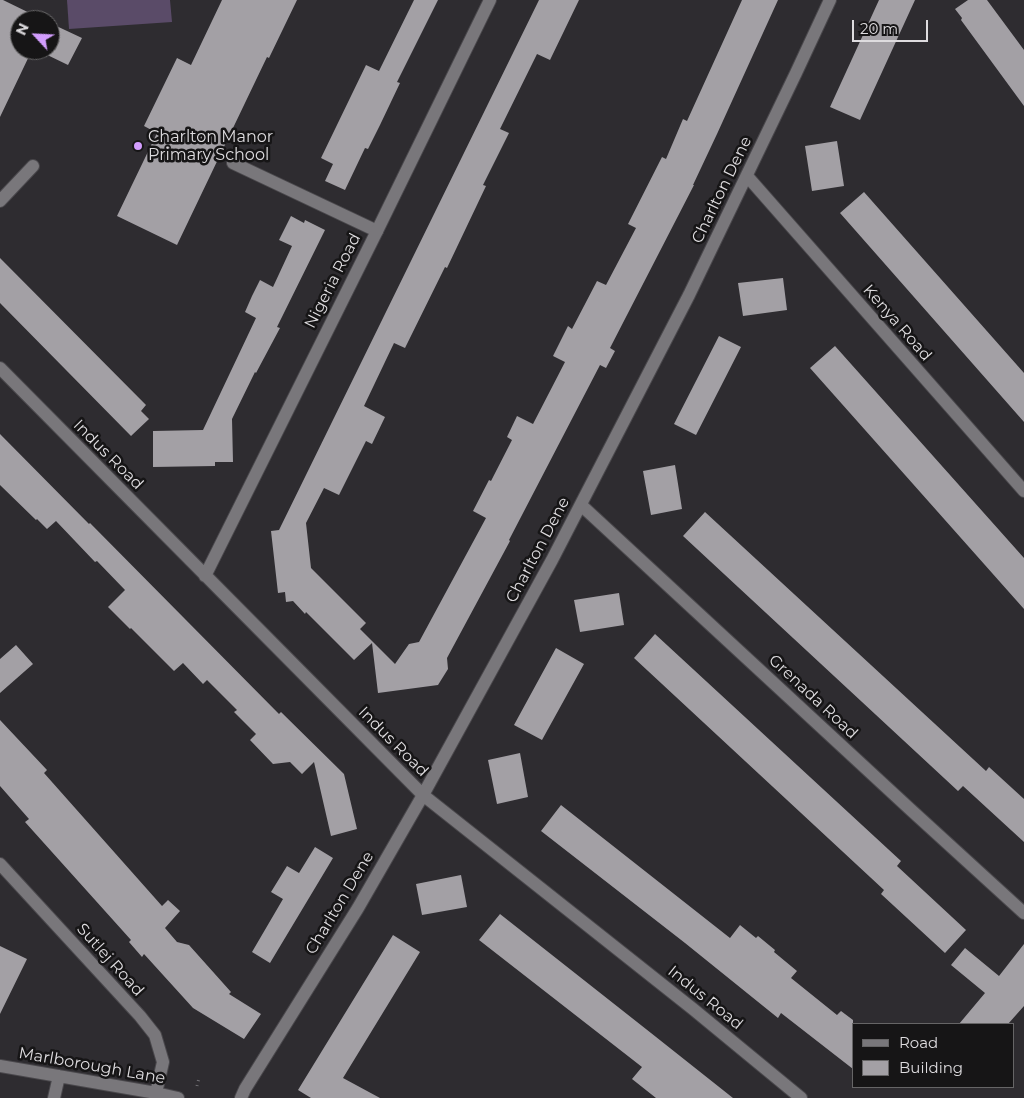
<!DOCTYPE html>
<style>
body{margin:0}
#map{position:relative;width:1024px;height:1098px;overflow:hidden;background:#2e2c30;font-family:Montserrat,sans-serif}
canvas{display:block}
.legend{position:absolute;left:852px;top:1023px;width:162px;height:65px;box-sizing:border-box;background:#161516;border:1px solid #666566;margin:0;padding:6px 9px;list-style:none;font-size:15px;color:#dedcdf}
.legend li{display:flex;align-items:center;gap:10px;height:25px}
.legend b{width:25px;border:1px solid #666566}
.north{position:absolute;left:10px;top:10px;width:50px;height:50px;box-sizing:border-box;background:#161516;border:1px solid #666566;border-radius:50%;rotate:295deg;font-size:14px;font-weight:700;line-height:20px;text-align:center;color:#dedcdf}
.north::after{content:'';display:block;margin:auto;width:18px;height:22px;background:#d29dfd;clip-path:polygon(50% 0,100% 100%,50% 72%,0 100%)}
.scale{position:absolute;left:852px;top:20px;width:76px;height:22px;box-sizing:border-box;border:2px solid #dedcdf;border-top:0;padding-left:6px;font-size:15px;line-height:18px;white-space:nowrap;color:#dedcdf;-webkit-text-stroke:4px #161516;paint-order:stroke}
</style>
<div id="map">
<canvas width="1024" height="1098"></canvas>
<ul class="legend">
<li><b style="height:6px;background:#79777b"></b>Road</li>
<li><b style="height:14px;background:#a3a0a5"></b>Building</li>
</ul>
<div class="north">N</div>
<div class="scale">20 m</div>
</div>
<script>
const c = document.querySelector('canvas').getContext('2d');
c.lineJoin = 'round';
function paint(path, color) { c.fillStyle = color; c.fill(path, 'evenodd'); }
const toPath = rows => new Path2D(rows.map(r => 'M' + r).join(''));
function trace(path, color, width, dash) { c.strokeStyle = color; c.lineWidth = width; c.lineCap = dash ? 'butt' : 'round'; c.setLineDash(dash || []); c.stroke(path); }
function label(font, color, halo, rows, align = 'center') {
  c.font = font + ' Montserrat,sans-serif'; c.lineWidth = 5; c.setLineDash([]); c.textBaseline = 'middle'; c.strokeStyle = halo; c.fillStyle = color; for (const [text, x, y, turn = 0] of rows) {
    c.save(); c.translate(x, y); c.rotate((+turn || 0) * Math.PI / 180); c.textAlign = isNaN(turn) ? turn : align; if (halo) c.strokeText(text, 0, 0); c.fillText(text, 0, 0); c.restore();
  }
}
const green = toPath([
 [67,0,170,0,172,22,69,29]
]);
const building = toPath([
 [0,0,3,0,44,20,20,20,20,50,32,50,0,117],
 [222,0,297,0,269,58,267,57,177,245,117,216,157,133,144,126,177,58,191,65],
 [414,0,438,0,397,82,400,83,380,125,368,149,365,148,345,190,325,181,333,164,321,158,366,65,379,71],
 [539,0,579,0,550,60,537,54,500,129,509,133,483,185,486,186,447,268,445,267,405,348,394,343,364,406,385,417,372,444,366,441,339,495,324,488,306,523,311,568,366,623,360,629,395,664,409,644,419,642,486,518,473,511,489,480,491,481,512,440,507,437,517,416,533,424,565,362,553,356,568,326,572,329,597,281,606,285,636,228,628,224,662,157,666,159,683,119,687,121,742,0,778,0,717,134,693,185,694,185,610,348,615,351,606,368,600,365,509,540,510,541,447,658,448,669,438,685,378,693,372,643,354,660,306,612,305,614,293,601,286,602,285,592,278,593,271,531,279,530],
 [879,0,915,0,860,120,830,107],
 [968,0,987,0,1024,50,1024,106,961,20,962,18,955,9],
 [50,23,82,38,68,65,37,50,50,50],
 [837,141,844,186,812,191,805,146],
 [864,192,1024,373,1024,422,840,213],
 [291,216,304,223,305,220,325,230,277,327,280,328,256,373,255,372,232,419,233,462,215,462,215,466,153,467,153,431,203,430,256,318,245,312,252,296,260,280,273,287,292,246,279,240],
 [0,258,146,405,141,411,149,419,131,436,0,303],
 [783,278,787,310,743,316,738,283],
 [719,336,741,347,696,435,674,424],
 [835,346,1024,558,1024,609,810,368],
 [0,434,89,524,90,523,279,714,281,712,344,774,357,829,331,836,314,762,302,774,290,762,273,764,250,740,256,734,234,712,237,710,207,680,203,684,183,663,174,671,131,628,130,629,108,607,125,590,97,561,95,562,56,521,47,529,37,519,36,520,0,485],
 [675,465,682,509,651,515,643,471],
 [705,512,986,771,989,767,1024,799,1024,842,963,786,958,791,683,536],
 [619,593,624,625,580,632,574,600],
 [655,634,901,861,897,866,966,930,945,953,881,894,884,890,634,658],
 [16,645,33,664,0,693,0,659],
 [556,648,584,664,542,740,514,725],
 [0,720,47,770,44,773,162,906,168,900,180,911,165,928,177,942,189,945,231,992,229,994,261,1014,244,1039,193,1008,144,954,142,957,129,942,131,940,25,822,29,819,0,786],
 [520,753,528,797,497,804,488,760],
 [561,805,730,938,740,925,756,938,758,936,775,950,774,952,797,971,791,978,837,1015,841,1011,853,1020,853,1069,781,1013,778,1018,685,943,541,831],
 [315,847,333,858,270,963,252,952,283,899,271,892,287,866,299,873],
 [461,875,467,907,422,915,416,884],
 [500,914,651,1033,733,1098,656,1098,632,1079,642,1067,479,940],
 [393,935,420,952,343,1078,380,1098,311,1098,298,1090],
 [1024,944,1024,1006,1008,1024,959,1024,985,993,951,965,965,948,999,976],
 [0,946,27,959,0,1014]
]);
const path = toPath([
 [197,1086,199,1078]
]);
const service = toPath([
 [233,163,377,231],
 [0,201,33,166]
]);
const minor = toPath([
 [747,176,1024,491],
 [0,368,423,795,693,1009,801,1098],
 [581,505,911,810,1024,913],
 [205,576,377,231,490,0],
 [0,864,140,1016,155,1035,163,1062,156,1093],
 [0,1066,156,1093,178,1098],
 [54,1098,59,1076],
 [241,1098,245,1089,358,908,423,795,552,560,689,295,796,73,830,0]
]);
const markers = [
 [138,146,5,"#d29dfd"]
];
const poiNames = [
 ["Charlton Manor",148,137],
 ["Primary School",148,155]
];
const streetNames = [
 ["Charlton Dene",722,190,-64],
 ["Nigeria Road",333,281,-63],
 ["Kenya Road",897,323,49],
 ["Indus Road",108,455,45],
 ["Charlton Dene",538,550,-62],
 ["Grenada Road",813,697,43],
 ["Indus Road",393,742,45],
 ["Charlton Dene",340,903,-59],
 ["Sutlej Road",110,960,48],
 ["Indus Road",705,998,39],
 ["Marlborough Lane",92,1066,10]
];
paint(green, '#5a4b68');
paint(building, '#a3a0a5');
trace(service, '#4a484c', 14);
trace(minor, '#4a484c', 14);
trace(path, '#737175', 3, [1, 4]);
trace(service, '#79777b', 12);
trace(minor, '#79777b', 12);
for (const [x, y, r, color] of markers) { const dot = new Path2D(); dot.arc(x, y, r, 0, 2 * Math.PI); c.fillStyle = color; c.fill(dot); trace(dot, '#161516', 2); }
label('16px', '#dedcdf', '#161516', poiNames, 'left');
label('16px', '#dedcdf', '#161516', streetNames);
</script>
